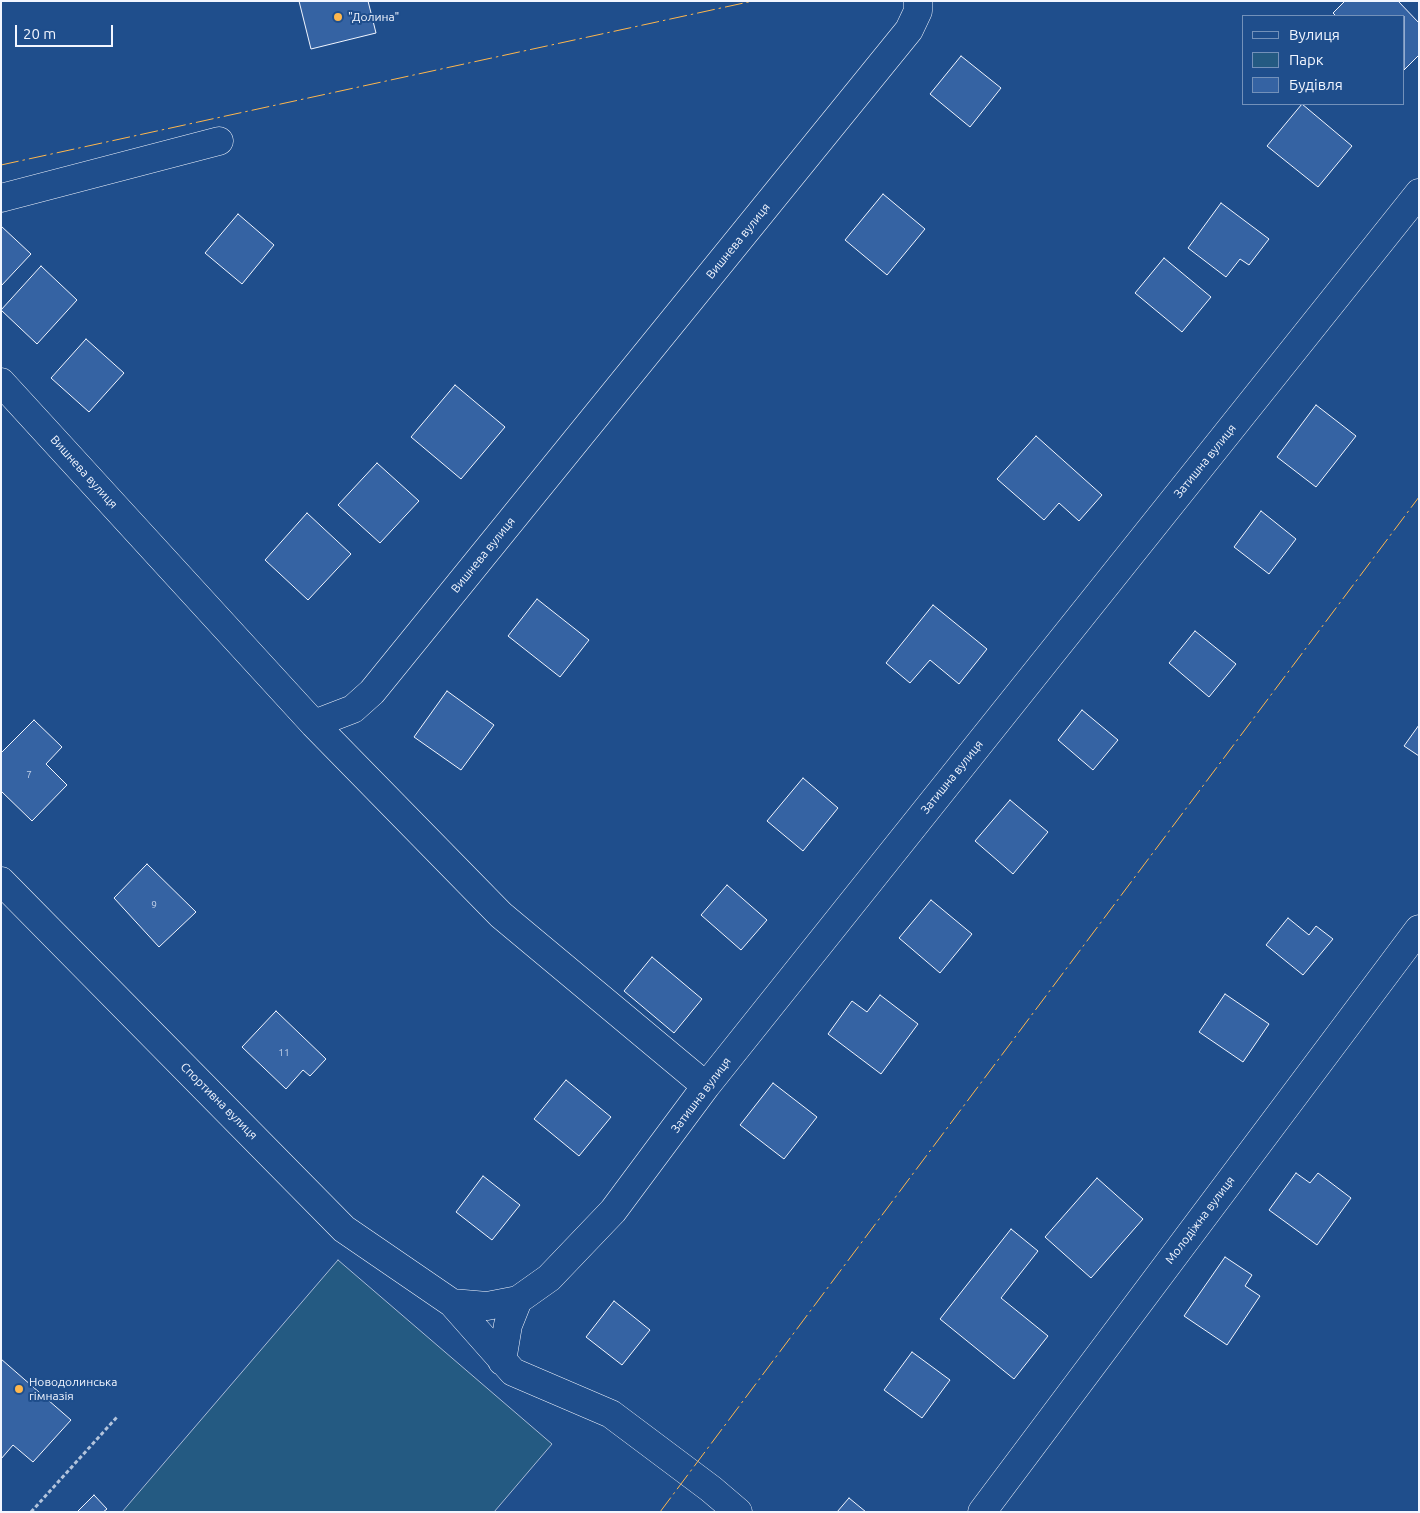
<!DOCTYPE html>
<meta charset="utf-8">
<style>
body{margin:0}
#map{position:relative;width:1420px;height:1513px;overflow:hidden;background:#1f4e8c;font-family:Ubuntu,sans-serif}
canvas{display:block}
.frame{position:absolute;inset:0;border:2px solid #f2f6ff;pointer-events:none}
.legend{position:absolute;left:1242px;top:15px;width:162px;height:90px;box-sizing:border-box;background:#1f4e8c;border:1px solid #7391ba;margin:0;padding:6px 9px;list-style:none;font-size:15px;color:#f2f6ff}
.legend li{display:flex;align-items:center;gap:10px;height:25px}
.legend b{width:25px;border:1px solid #7391ba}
.scale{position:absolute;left:15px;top:25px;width:98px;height:22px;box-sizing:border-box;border:2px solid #f2f6ff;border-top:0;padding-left:6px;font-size:15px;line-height:18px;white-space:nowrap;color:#f2f6ff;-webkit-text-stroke:4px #1f4e8c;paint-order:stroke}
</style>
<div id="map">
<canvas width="1420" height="1513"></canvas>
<div class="frame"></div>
<ul class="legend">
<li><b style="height:6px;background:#1f4e8c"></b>Вулиця</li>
<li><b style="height:14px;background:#245a82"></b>Парк</li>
<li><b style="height:14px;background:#3563a3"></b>Будівля</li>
</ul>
<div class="scale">20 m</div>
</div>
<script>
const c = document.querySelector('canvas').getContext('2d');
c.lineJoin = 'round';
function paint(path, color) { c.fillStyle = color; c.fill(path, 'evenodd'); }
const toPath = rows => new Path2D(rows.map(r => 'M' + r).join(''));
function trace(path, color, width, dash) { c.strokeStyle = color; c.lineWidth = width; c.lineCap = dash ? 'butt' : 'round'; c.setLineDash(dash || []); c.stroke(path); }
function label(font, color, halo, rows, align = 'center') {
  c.font = font + ' Ubuntu,sans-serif'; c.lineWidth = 4; c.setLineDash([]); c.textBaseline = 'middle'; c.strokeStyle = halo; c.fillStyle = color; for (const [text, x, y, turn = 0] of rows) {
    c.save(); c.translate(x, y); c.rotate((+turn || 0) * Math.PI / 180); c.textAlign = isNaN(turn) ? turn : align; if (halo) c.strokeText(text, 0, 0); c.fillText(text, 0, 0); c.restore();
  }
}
const green = toPath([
 [338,1260,552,1444,494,1512,122,1512,338,1260]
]);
const building = toPath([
 [299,1,368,1,376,33,311,49,299,1],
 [1345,1,1398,1,1419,23,1419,55,1404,70,1404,16,1336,16,1333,13,1345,1],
 [961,56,1001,88,970,127,930,94,961,56],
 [1302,104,1352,146,1318,187,1267,146,1302,104],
 [883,194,925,229,887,275,845,240,883,194],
 [1221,203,1269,239,1249,265,1240,259,1226,277,1188,248,1221,203],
 [238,214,274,245,242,284,205,253,238,214],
 [1,226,31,254,1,286,1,226],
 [1164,258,1211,297,1182,332,1135,293,1164,258],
 [41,266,77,300,37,344,1,310,41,266],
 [86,339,124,373,89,412,51,378,86,339],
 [455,385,505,427,461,479,411,437,455,385],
 [1316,405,1356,436,1316,487,1277,457,1316,405],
 [1036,436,1102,495,1079,521,1059,503,1044,520,997,479,1036,436],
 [377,463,419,501,380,543,338,505,377,463],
 [1261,511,1296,539,1269,574,1234,547,1261,511],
 [307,513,351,554,308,600,265,560,307,513],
 [537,599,589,640,560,677,508,636,537,599],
 [933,605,987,649,959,684,930,660,910,683,886,663,933,605],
 [1195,631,1236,664,1209,697,1169,663,1195,631],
 [447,691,494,725,461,770,414,737,447,691],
 [1082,710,1118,740,1093,770,1058,740,1082,710],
 [34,720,62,747,46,764,67,785,32,821,1,791,1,753,34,720],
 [1419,725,1419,756,1404,746,1419,725],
 [803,778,838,808,803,851,767,821,803,778],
 [1010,800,1048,832,1013,874,975,841,1010,800],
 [147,864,196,912,159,947,114,898,147,864],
 [727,885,767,920,741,950,701,915,727,885],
 [931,900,972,934,940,973,899,938,931,900],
 [1288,918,1309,935,1316,926,1333,939,1303,975,1266,945,1288,918],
 [652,957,702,999,674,1033,624,991,652,957],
 [1225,994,1269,1024,1243,1062,1199,1032,1225,994],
 [880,995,918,1024,881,1074,828,1034,852,1001,867,1012,880,995],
 [276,1011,326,1059,310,1076,303,1070,286,1089,242,1047,276,1011],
 [566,1080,611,1117,579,1156,534,1119,566,1080],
 [773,1083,817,1117,784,1159,740,1125,773,1083],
 [1296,1173,1310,1183,1318,1173,1351,1198,1317,1245,1269,1210,1296,1173],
 [483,1176,520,1205,492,1240,456,1212,483,1176],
 [1097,1178,1143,1219,1091,1278,1045,1237,1097,1178],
 [1011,1229,1038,1251,1001,1298,1048,1336,1014,1379,940,1319,1011,1229],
 [1225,1257,1252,1275,1245,1286,1260,1296,1227,1345,1184,1316,1225,1257],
 [614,1301,650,1330,622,1365,586,1337,614,1301],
 [912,1352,950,1380,922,1418,884,1390,912,1352],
 [1,1359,71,1420,33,1462,13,1445,1,1459,1,1359],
 [94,1495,107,1509,103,1512,77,1512,94,1495],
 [849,1498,866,1512,837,1512,849,1498]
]);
const path = toPath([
 [31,1512,117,1417]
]);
const minor = toPath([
 [1,198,219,141],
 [1,382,314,724,353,709,372,692,909,30,918,11,918,1],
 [314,724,501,915,706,1086],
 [1,881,344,1229,452,1303,513,1372,611,1414,711,1489,738,1512],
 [452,1303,487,1306,518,1300,549,1278,613,1211,706,1086,1419,193],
 [502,1361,508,1325,518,1300],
 [982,1512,1419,929]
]);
const power = toPath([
 [1,165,753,1],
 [660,1512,1419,497]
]);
const markers = [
 [338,17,5,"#ffb74d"],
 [19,1389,5,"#ffb74d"]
];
const numberNames = [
 ["7",29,775],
 ["9",154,905],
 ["11",284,1053]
];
const poiNames = [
 ["\"Долина\"",348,17],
 ["Новодолинська",29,1382],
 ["гімназія",29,1396]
];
const streetNames = [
 ["Вишнева вулиця",738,241,-51],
 ["Затишна вулиця",1205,461,-51],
 ["Вишнева вулиця",84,472,48],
 ["Вишнева вулиця",483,555,-51],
 ["Затишна вулиця",952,777,-51],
 ["Затишна вулиця",701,1095,-53],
 ["Спортивна вулиця",219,1101,45],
 ["Молодіжна вулиця",1200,1220,-53]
];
paint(green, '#245a82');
trace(green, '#a8bbd7', 1);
paint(building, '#3563a3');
trace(building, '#f2f6ff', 1);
trace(minor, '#f2f6ff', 29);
trace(path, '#b3c4dc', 3, [4, 2.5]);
trace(minor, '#1f4e8c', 28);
trace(power, '#ffb74d', 1, [18, 4, 2.5, 4]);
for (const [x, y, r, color] of markers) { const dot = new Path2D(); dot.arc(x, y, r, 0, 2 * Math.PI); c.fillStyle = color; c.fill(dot); trace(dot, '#1f4e8c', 2); }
label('10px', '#c3d1e8', null, numberNames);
label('12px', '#f2f6ff', '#1f4e8c', poiNames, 'left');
label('12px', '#f2f6ff', '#1f4e8c', streetNames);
</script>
